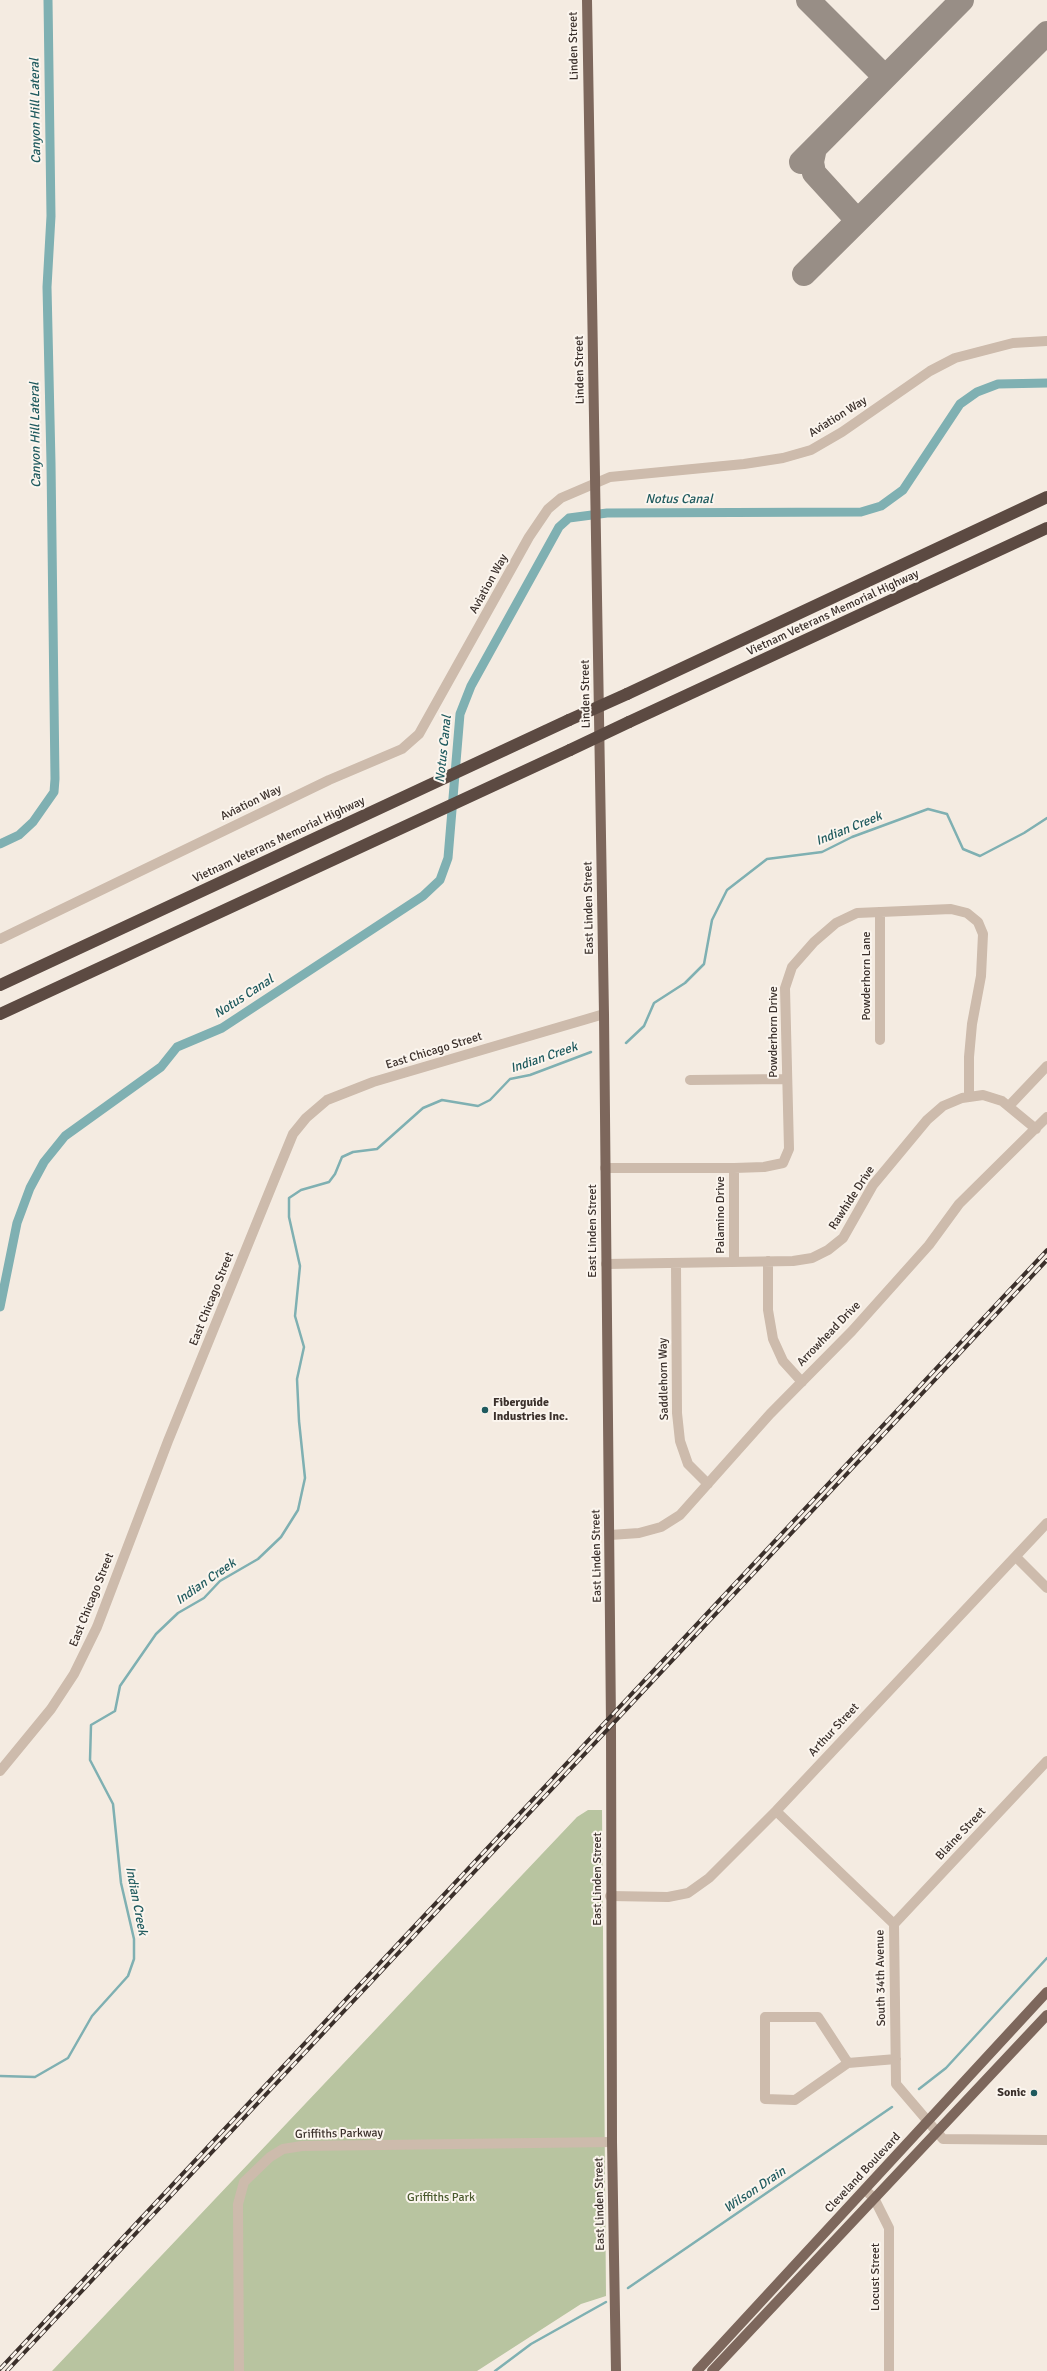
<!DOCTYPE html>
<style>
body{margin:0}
canvas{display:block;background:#f4ebe1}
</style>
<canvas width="1047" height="2371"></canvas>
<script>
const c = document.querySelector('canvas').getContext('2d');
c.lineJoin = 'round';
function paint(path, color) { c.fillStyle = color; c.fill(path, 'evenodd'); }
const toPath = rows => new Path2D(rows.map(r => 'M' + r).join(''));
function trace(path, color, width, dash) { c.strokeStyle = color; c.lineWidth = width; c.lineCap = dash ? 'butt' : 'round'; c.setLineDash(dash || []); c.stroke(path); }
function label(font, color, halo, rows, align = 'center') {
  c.font = font + ' Signika,sans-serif'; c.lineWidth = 4; c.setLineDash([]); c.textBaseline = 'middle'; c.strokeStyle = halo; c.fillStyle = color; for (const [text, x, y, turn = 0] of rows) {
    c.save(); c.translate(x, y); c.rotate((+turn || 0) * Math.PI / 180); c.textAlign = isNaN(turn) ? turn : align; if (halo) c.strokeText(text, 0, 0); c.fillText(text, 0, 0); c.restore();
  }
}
const green = toPath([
 [588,1810,602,1810,606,2296,581,2304,477,2371,52,2371,577,1817]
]);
const stream = toPath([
 [626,1043,644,1026,654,1003,685,983,704,964,712,920,727,890,767,859,822,852,852,837,928,809,947,814,963,849,980,856,1024,833,1047,818],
 [0,2076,35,2077,68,2058,92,2016,128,1976,134,1959,134,1939,121,1883,113,1804,90,1760,91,1725,115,1711,120,1686,156,1634,178,1613,204,1598,220,1581,258,1559,281,1537,298,1510,305,1478,299,1421,297,1379,304,1347,295,1316,300,1266,289,1217,289,1198,301,1190,329,1182,335,1174,342,1157,353,1152,377,1149,423,1108,442,1100,478,1106,490,1100,510,1079,530,1075,591,1052],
 [919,2089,946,2068,1047,1958],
 [628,2288,892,2107],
 [495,2371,531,2344,606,2302]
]);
const canal = toPath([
 [0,844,19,835,33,822,54,792,55,779,51,463,47,287,51,216,48,0],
 [0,1307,17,1223,30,1188,44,1162,65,1136,161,1067,177,1047,222,1028,423,896,440,880,448,858,460,714,471,686,559,527,569,518,607,513,861,512,881,506,903,490,960,404,977,392,998,384,1047,383]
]);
const taxiway = toPath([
 [808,0,885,77],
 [815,148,812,162,814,173,856,219],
 [801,162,962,0],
 [804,274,1047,33]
]);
const minor = toPath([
 [880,912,880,1040],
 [0,939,329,780,402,749,419,734,529,537,548,509,561,498,610,477,744,464,783,458,811,450,842,432,930,371,955,358,1013,343,1047,341],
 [690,1080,787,1079],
 [1009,1106,1047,1066],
 [605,1168,734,1168,764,1167,783,1163,789,1149,785,988,792,967,814,942,836,923,857,913,951,909,967,913,978,922,983,934,981,976,972,1024,969,1057,969,1097],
 [734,1168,734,1262],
 [768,1261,768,1310,773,1339,783,1361,802,1382],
 [676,1263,677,1413,680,1441,688,1464,708,1484],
 [606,1264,793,1261,812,1258,828,1250,843,1238,873,1185,927,1120,943,1106,962,1098,983,1095,1002,1101,1036,1129],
 [610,1535,639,1533,661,1527,680,1515,770,1414,852,1331,929,1245,959,1204,1047,1117],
 [1016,1557,1047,1588],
 [0,1771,51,1709,74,1674,97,1627,168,1441,277,1173,293,1134,306,1118,327,1100,373,1082,604,1014],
 [776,1811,894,1924,896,2084,943,2139,1047,2140],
 [610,1896,668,1897,688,1893,709,1878,776,1811,1047,1523],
 [894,1924,1047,1761],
 [765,2017,818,2017,848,2063,795,2100,765,2099,765,2017],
 [848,2063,896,2059],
 [865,2190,874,2198,889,2228,889,2371],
 [239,2371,238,2204,244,2182,270,2157,283,2149,302,2146,612,2142]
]);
const major = toPath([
 [587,0,604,1014,611,1725,612,2142,616,2371],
 [697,2371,1047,1992],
 [712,2371,1047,2015]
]);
const highway = toPath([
 [627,694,1047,497],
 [629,722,1047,528],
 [0,985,569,720],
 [0,1014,570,750]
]);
const rail = toPath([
 [0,2369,1047,1250],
 [7,2371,1047,1260]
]);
const highwayBridge = toPath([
 [569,720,627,694],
 [570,750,629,722]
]);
const markers = [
 [485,1410,4,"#1f5a5e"],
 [1034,2093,4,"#1f5a5e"]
];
const streetNames = [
 ["Linden Street",574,46,-91],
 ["Linden Street",580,370,-91],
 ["Aviation Way",838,417,-32],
 ["Aviation Way",489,584,-61],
 ["Vietnam Veterans Memorial Highway",833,613,-25],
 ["Linden Street",586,694,-91],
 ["Aviation Way",251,803,-26],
 ["Vietnam Veterans Memorial Highway",279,840,-25],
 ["East Linden Street",589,908,-91],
 ["Powderhorn Lane",867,976,-90],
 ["Powderhorn Drive",774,1032,-90],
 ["East Chicago Street",434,1051,-17],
 ["Rawhide Drive",852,1198,-57],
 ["Palamino Drive",721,1215,-90],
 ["East Linden Street",593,1231,-90],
 ["East Chicago Street",212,1299,-68],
 ["Arrowhead Drive",829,1334,-46],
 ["Saddlehorn Way",664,1379,-91],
 ["East Linden Street",597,1556,-91],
 ["East Chicago Street",92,1600,-68],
 ["Arthur Street",834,1730,-47],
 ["Blaine Street",961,1834,-47],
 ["East Linden Street",598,1879,-90],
 ["South 34th Avenue",881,1978,-91],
 ["Griffiths Parkway",339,2134,-1],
 ["Cleveland Boulevard",863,2173,-47],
 ["East Linden Street",600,2204,-91],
 ["Locust Street",876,2277,-90]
];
const poiNames = [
 ["Fiberguide",493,1403],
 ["Industries Inc.",493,1417],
 ["Sonic",1026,2093,"right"]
];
const parkNames = [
 ["Griffiths Park",441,2198]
];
const waterNames = [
 ["Canyon Hill Lateral",36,111,-91],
 ["Canyon Hill Lateral",36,435,-91],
 ["Notus Canal",679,500],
 ["Notus Canal",444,749,-84],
 ["Indian Creek",849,829,-22],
 ["Notus Canal",244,997,-33],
 ["Indian Creek",544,1058,-19],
 ["Indian Creek",206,1582,-35],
 ["Indian Creek",136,1901,79],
 ["Wilson Drain",755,2190,-34]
];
paint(green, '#b8c4a0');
trace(stream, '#7fb0b2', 2.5);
trace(canal, '#7fb0b2', 9);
trace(taxiway, '#988e86', 24);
trace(minor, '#cdbbac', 10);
trace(major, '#7d675c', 10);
trace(highway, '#5c4a42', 12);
trace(rail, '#3b302b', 4);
trace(rail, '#fbf5ee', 2.5, [8]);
trace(highwayBridge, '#5c4a42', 12);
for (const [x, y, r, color] of markers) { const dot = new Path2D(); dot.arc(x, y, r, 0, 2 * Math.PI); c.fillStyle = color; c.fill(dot); trace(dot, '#fbf5ee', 1.5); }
label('12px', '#3b302b', '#fbf5ee', streetNames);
label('bold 12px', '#3b302b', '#fbf5ee', poiNames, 'left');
label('12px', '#4a5a2e', '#fbf5ee', parkNames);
label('italic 13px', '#1f5a5e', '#fbf5ee', waterNames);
</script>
